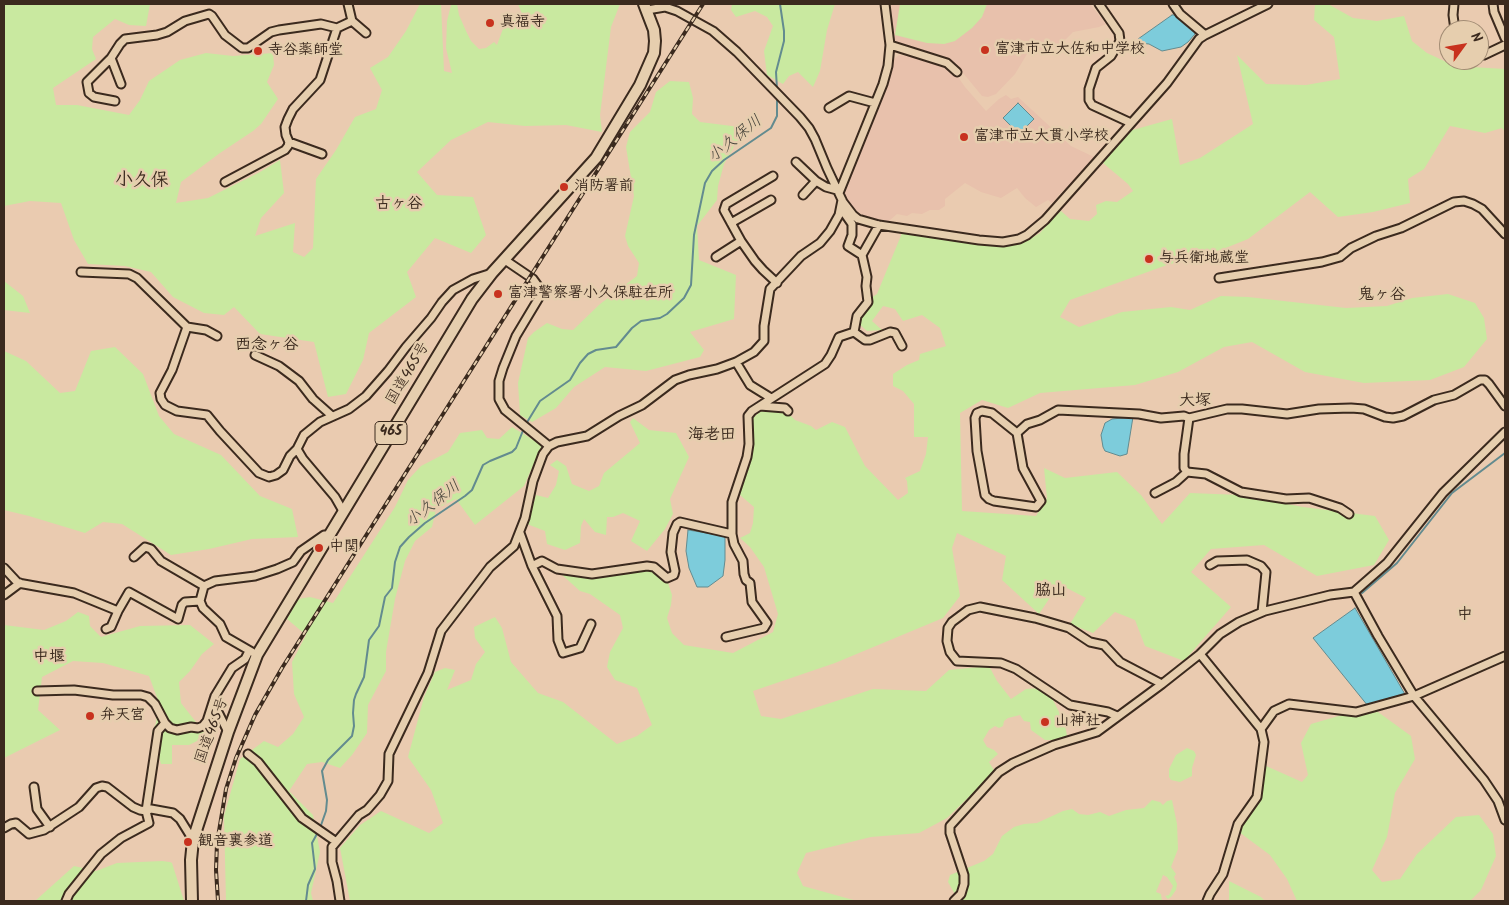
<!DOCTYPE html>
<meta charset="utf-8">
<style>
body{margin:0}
#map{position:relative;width:1509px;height:905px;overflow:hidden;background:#eacbb0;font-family:Kalam,sans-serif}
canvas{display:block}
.frame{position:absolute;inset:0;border:5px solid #3b2a1e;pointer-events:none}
.north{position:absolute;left:1439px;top:20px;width:50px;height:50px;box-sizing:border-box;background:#e6ceae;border:1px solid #a28c74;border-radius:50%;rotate:58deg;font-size:14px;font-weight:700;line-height:20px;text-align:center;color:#3b2a1e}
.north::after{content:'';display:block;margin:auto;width:18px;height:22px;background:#c8321e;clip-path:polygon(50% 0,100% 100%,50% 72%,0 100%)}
</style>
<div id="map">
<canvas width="1509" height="905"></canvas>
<div class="frame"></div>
<div class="north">N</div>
</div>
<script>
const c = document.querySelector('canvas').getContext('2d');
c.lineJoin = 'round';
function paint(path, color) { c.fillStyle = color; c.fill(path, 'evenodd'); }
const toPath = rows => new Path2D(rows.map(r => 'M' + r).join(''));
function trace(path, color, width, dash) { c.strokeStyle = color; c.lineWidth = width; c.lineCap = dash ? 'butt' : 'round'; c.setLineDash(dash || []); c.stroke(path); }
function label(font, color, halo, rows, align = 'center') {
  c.font = font + ' Kalam,"Klee One",sans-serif'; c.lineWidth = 5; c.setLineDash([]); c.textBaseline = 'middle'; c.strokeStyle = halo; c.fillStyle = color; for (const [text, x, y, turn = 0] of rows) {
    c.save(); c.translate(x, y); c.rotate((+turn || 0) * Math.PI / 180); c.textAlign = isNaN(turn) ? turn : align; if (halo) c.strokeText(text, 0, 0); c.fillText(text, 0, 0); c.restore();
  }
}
const built = toPath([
 [889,4,1090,4,1106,24,1099,27,1073,32,1066,39,1050,49,1027,54,1015,74,996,94,988,97,982,96,959,68,943,56,892,41],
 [899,55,922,59,947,69,958,77,965,87,986,111,999,99,1006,95,1011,99,1018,97,1071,146,1094,157,1067,190,1064,189,1052,203,1048,200,1036,207,1025,198,1017,188,1001,198,981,192,965,183,945,199,945,206,939,210,930,210,922,214,912,213,907,216,897,214,889,221,884,222,877,221,863,216,847,202,844,197,845,192,893,60]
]);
const green = toPath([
 [4,4,150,4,146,26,129,25,115,19,93,37,92,49,96,59,53,88,56,105,77,105,129,115,140,100,149,81,180,60,206,53,233,56,273,53,274,65,267,82,278,99,261,124,253,131,220,153,181,182,176,203,208,198,260,172,280,160,284,193,261,218,255,236,295,223,293,252,304,257,313,248,316,179,336,150,355,117,376,109,382,90,370,68,388,57,406,31,420,4,441,4,444,71,452,73,446,48,447,21,451,5,457,4,459,15,466,31,471,41,479,49,486,48,494,42,497,45,504,26,522,14,518,4,620,4,611,27,600,115,602,132,566,125,525,126,488,122,451,140,417,172,437,195,473,197,486,235,471,253,435,238,407,272,416,297,369,333,363,360,346,394,328,397,314,342,260,334,234,307,224,315,204,313,173,297,151,272,125,266,88,264,74,240,61,203,30,201,4,206],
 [732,4,835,4,827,30,820,71,813,87,798,72,789,76,783,84,767,75,764,51,773,26,767,17,755,11,736,17,731,10],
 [900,4,987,4,982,17,972,28,955,41,944,44,927,43,895,35],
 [1315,4,1328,4,1353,18,1377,21,1404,16,1412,41,1427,53,1455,66,1505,69,1505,132,1502,128,1485,133,1450,126,1424,169,1408,179,1410,203,1373,212,1338,217,1310,192,1248,239,1213,253,1167,265,1070,300,1060,317,1079,327,1122,312,1171,307,1190,310,1221,296,1248,297,1346,308,1387,306,1412,298,1448,294,1475,303,1484,318,1487,339,1464,367,1430,380,1364,383,1305,372,1252,342,1224,347,1178,372,1135,385,1040,393,1008,408,982,400,960,413,962,511,1036,516,1047,498,1044,468,1065,478,1117,472,1141,495,1162,524,1190,493,1240,495,1303,507,1375,516,1389,540,1374,565,1317,576,1264,545,1211,549,1191,572,1231,607,1184,661,1145,646,1135,620,1115,612,1093,633,1070,624,1086,598,1059,584,1039,614,1002,580,1006,556,957,533,952,548,960,596,943,618,835,663,753,691,761,716,781,719,873,689,926,691,949,670,989,666,997,681,1011,699,1026,689,1040,688,1053,700,1061,716,1058,718,1058,720,1065,725,1067,736,1060,740,1045,740,1031,730,1030,722,1024,721,1020,715,1008,718,1004,721,1003,726,999,728,995,726,989,730,983,740,987,747,994,750,998,754,989,762,995,772,947,818,919,833,871,837,806,853,797,873,803,886,857,901,350,901,340,848,360,825,381,811,429,833,443,823,431,790,408,757,424,697,435,672,445,668,455,670,447,690,471,680,476,664,485,652,475,638,474,627,495,617,502,628,511,662,538,693,563,702,617,744,637,736,652,725,637,688,615,680,607,667,610,652,623,628,620,615,590,594,580,591,561,574,607,576,651,569,668,583,672,595,671,605,667,618,672,633,684,645,733,653,773,632,778,614,764,567,750,547,740,538,750,533,753,523,754,507,740,495,741,484,753,450,750,420,761,411,781,412,789,414,795,420,811,426,816,430,832,422,845,427,865,466,898,500,908,493,907,481,905,478,920,471,926,454,928,437,914,437,914,404,903,391,893,386,893,374,907,365,919,360,920,354,946,346,940,328,922,315,903,321,895,309,883,306,872,321,882,330,867,331,858,323,871,298,877,294,902,233,963,242,1001,245,1021,244,1040,233,1052,219,1061,211,1070,219,1089,221,1097,214,1096,205,1106,201,1117,202,1133,191,1128,184,1103,163,1129,131,1172,119,1180,165,1200,158,1253,124,1237,55,1266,84,1306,85,1340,79,1334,37,1314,20],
 [670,81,689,82,693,98,692,114,700,122,740,127,746,136,736,143,724,164,718,186,717,200,697,226,699,260,736,275,734,319,690,332,704,350,700,357,646,371,605,367,574,387,556,408,532,422,520,415,518,383,528,338,534,332,547,323,562,329,573,330,600,304,637,276,639,263,628,246,625,236,634,196,626,147,630,132,650,112,656,92],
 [4,281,23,296,30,313,4,310],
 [115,347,143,374,159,416,174,434,221,455,260,496,292,509,298,537,252,539,209,549,171,555,122,524,103,522,85,533,29,516,4,510,4,351,26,361,60,393,75,391,91,351],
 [633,418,649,430,676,433,689,457,670,499,673,514,665,529,647,551,631,541,640,521,623,513,613,517,607,517,606,535,595,532,584,519,581,526,580,543,565,550,547,544,545,531,527,524,536,495,548,498,556,485,559,471,550,465,557,460,566,466,572,484,589,491,599,486,604,473,640,443,630,422],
 [512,427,542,445,524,486,475,525,456,499,436,509,432,527,415,541,405,561,395,599,386,652,386,671,368,705,367,733,352,755,340,768,322,762,307,764,289,791,313,815,320,852,311,893,313,901,226,901,224,816,240,759,264,741,278,747,293,734,304,717,294,694,292,662,306,635,287,619,298,599,310,597,333,603,395,507,408,480,421,466,448,452,460,433,482,430,487,438,499,439],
 [78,612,89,616,90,626,101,637,140,626,190,625,214,644,202,654,190,671,179,682,181,703,207,736,189,745,172,745,172,764,161,764,152,733,156,723,158,700,149,676,103,663,73,661,42,677,38,710,60,730,4,758,4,625,44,630,66,621],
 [1378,712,1411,736,1415,759,1395,793,1387,837,1372,870,1382,882,1400,879,1417,854,1456,817,1479,815,1493,834,1496,856,1481,890,1470,901,1297,901,1287,879,1270,855,1239,832,1258,799,1264,765,1302,782,1308,775,1301,743,1311,724,1342,715],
 [1187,748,1194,751,1196,755,1192,768,1192,776,1180,782,1171,780,1169,777,1169,769,1176,755],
 [1152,800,1160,802,1163,805,1167,801,1172,800,1177,824,1178,849,1171,867,1176,874,1174,877,1177,884,1176,890,1171,897,1168,899,1165,896,1169,895,1173,886,1167,877,1163,875,1156,892,1161,894,1162,901,964,901,956,896,948,882,950,875,984,861,993,854,1002,836,1014,827,1024,824,1037,823,1063,811,1072,809,1079,814,1088,815,1100,812,1109,816,1126,810,1144,808],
 [162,861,170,862,172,863,184,901,35,901,74,866,96,871,117,863],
 [1229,881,1261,897,1265,901,1229,901]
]);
const water = toPath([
 [1172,15,1177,15,1194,30,1195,34,1188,42,1181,47,1162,51,1149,44,1141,43,1138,39,1172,15],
 [1018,103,1034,119,1019,134,1003,118,1018,103],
 [1133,417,1127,454,1120,456,1105,451,1103,447,1101,435,1105,423,1112,419,1133,417],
 [688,530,725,536,725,560,723,576,708,587,697,587,689,568,686,551,688,530],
 [1355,608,1406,696,1368,706,1313,638,1355,608]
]);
const stream = toPath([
 [777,89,776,72,784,41,784,31,780,4],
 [526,424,540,401,570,380,580,363,588,354,596,350,616,347,632,328,641,321,660,318,667,314,684,298,691,285,694,235,705,183,712,171,724,160,771,128,777,116,777,96],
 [1362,593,1397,563,1452,493,1505,453],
 [320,828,326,811,327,800,322,771,328,760,352,736,354,726,353,713,354,700,356,694,364,677,369,640,379,626,385,597,392,588,395,562,400,547,409,537,425,523,465,496,472,490,483,465,490,461,512,452,516,448,524,428],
 [306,901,308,885,315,869,312,843,318,832]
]);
const minor = toPath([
 [1099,4,1119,33,1120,41,1111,56,1096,68,1089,89,1089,100,1092,105,1131,123],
 [1173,4,1180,14,1205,35],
 [1454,4,1453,15,1455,30],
 [1493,4,1494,12,1505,38],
 [647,10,665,7,677,11,713,31,737,52,800,117,809,128,815,139,827,168,843,202,853,215,858,219,879,225,979,240,1003,242,1019,239,1027,235,1045,220,1167,83,1199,39,1205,35,1268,4],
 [352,21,366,33],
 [890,45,947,63,957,72],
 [1484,55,1505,45],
 [111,58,121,84],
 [115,101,94,97,89,93,87,82,111,58,120,44,125,39,157,35,167,32,185,21,209,14,212,16,225,35,242,48,248,48,271,32,279,30,321,24,337,28,352,21,348,4],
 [829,108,849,96,875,103],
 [289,142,322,154],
 [796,162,816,181,826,187,837,190],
 [773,176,726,204,724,210,741,241,755,261,763,270,777,283],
 [225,182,285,150,288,146,289,142,286,135,285,127,288,119,293,109,320,80,337,28],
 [839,193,883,84,888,66,890,45,885,4],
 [803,195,816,181],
 [731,223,771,200],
 [862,255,879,225],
 [716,257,741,241],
 [505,260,533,279,541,290,540,296,516,336,503,368,499,381,499,399,505,410,549,446],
 [81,272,129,274,137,278,187,327,206,330,217,336],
 [1219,278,1322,262,1340,257,1351,248,1376,236,1401,228,1454,202,1464,201,1473,204,1482,209,1505,234],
 [187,327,172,370,160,393,161,399,165,405,177,411,207,415,220,431,259,473,269,477,276,475,283,470,290,456,297,449],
 [854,332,865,340,870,340,890,332,895,333,902,346],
 [255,355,279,366,299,381,313,399,332,416],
 [736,362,750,385,771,398],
 [760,406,785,408,788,411],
 [982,411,992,413,1017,433,1023,468,1041,501,1036,507,994,501,989,499,985,495,977,451,975,418,977,413,982,411],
 [1189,418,1184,454,1184,468,1187,472,1206,474,1241,492,1286,499,1309,498,1340,508,1349,514],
 [1017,433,1027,424,1040,420,1058,410,1139,414,1161,418,1184,416,1189,418,1227,409,1242,409,1287,414,1319,409,1351,408,1364,409,1385,417,1393,418,1403,416,1434,400,1454,395,1480,380,1485,380,1489,384,1505,406],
 [1155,493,1176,482,1187,472],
 [343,511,335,497,303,459,297,449,304,435,320,422,349,409,366,396,388,371,406,347,431,318,442,302,453,290,473,279,492,273],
 [520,533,532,566,542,561,557,569,592,574,647,566,654,567,667,578,674,575,675,571,671,552,673,533,677,524,680,522,732,534],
 [134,557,145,547,151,549,161,561,204,586],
 [1210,565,1217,561,1247,560,1261,566,1266,572,1262,612],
 [532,566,557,616,558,640,563,653,580,648,591,624],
 [4,568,18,583,74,593,118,611],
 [1354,592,1378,636,1414,696,1484,780,1498,801,1505,820],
 [4,595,20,583],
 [106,629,111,627,118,611,129,592,178,619,182,605,185,602,200,601],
 [726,637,764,628,767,623,752,602,750,583,746,580,744,574,743,561,734,544,732,534,732,502,747,457,749,444,748,416,752,411,825,364,831,355,839,337,854,332,857,316,868,302,866,286,867,277,862,255,848,246,852,235,852,224,845,214,844,205],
 [252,652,226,637,220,624,203,608,200,601,204,586,215,581,255,576,277,569,293,562,301,551,324,535,330,535],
 [1200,654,1261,729],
 [37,691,74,690,113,695,141,695,148,697,155,704,165,723,170,728,177,730,191,727,198,728,203,726,207,721,215,696,232,668,245,659,249,651],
 [213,707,218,712,228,732],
 [1117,716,1108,712,1070,705,1016,669,1001,663,957,661,950,652,947,641,948,628,952,622,968,610,980,607,1035,618,1069,628,1090,642,1104,645,1120,662,1162,684],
 [248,754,258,762,302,818,335,841],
 [34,787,37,809,50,827],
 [4,828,11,824,16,823,29,834,44,830,79,807,96,788,102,786,107,787,133,807,140,810,146,811,151,809,173,813,180,819,193,840],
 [66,901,69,894,101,854,121,838,149,823,146,811,158,731,165,723],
 [340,901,337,881,332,862,332,847,359,815,367,810,380,795,388,781,389,754,428,673,441,631,490,567,514,546,525,518,533,481,543,454,549,446,557,442,587,436,619,416,642,405,675,380,689,375,717,369,736,362,754,352,764,341,764,326,770,289,801,256,820,243,830,231,839,215,842,200],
 [954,901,961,894,964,884,964,875,950,833,950,826,999,772,1013,763,1054,745,1097,732,1162,684,1200,654,1220,634,1239,622,1265,611,1330,595,1354,592,1387,563,1443,493,1505,432],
 [1207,901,1210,894,1223,874,1238,824,1257,797,1264,742,1261,729,1274,711,1289,704,1356,712,1414,696,1505,656]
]);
const highway = toPath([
 [192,901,191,860,193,840,228,732,257,655,472,299,492,273,596,158,640,85,654,53,655,41,654,30,644,4]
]);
const rail = toPath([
 [218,901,216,870,217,843,226,789,236,758,255,715,282,668,703,4]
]);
const markers = [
 [490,23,5,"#c8321e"],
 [985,50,5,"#c8321e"],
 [258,51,5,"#c8321e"],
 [964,137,5,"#c8321e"],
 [564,187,5,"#c8321e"],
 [1149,259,5,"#c8321e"],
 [498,294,5,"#c8321e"],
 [319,548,5,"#c8321e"],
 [90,716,5,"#c8321e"],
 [1045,722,5,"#c8321e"],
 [188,842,5,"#c8321e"]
];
const shields = [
 [391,433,32]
];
const shieldNames = [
 ["465",391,433]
];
const poiNames = [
 ["真福寺",500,23],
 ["富津市立大佐和中学校",995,50],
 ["寺谷薬師堂",268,51],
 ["富津市立大貫小学校",974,137],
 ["消防署前",574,187],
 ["与兵衛地蔵堂",1159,259],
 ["富津警察署小久保駐在所",508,294],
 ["中関",329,548],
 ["弁天宮",100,716],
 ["山神社",1055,722],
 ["観音裏参道",198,842]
];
const streetNames = [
 ["国道465号",409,374,-59],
 ["国道465号",213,731,-70]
];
const waterNames = [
 ["小久保川",736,140,-39],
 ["小久保川",434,505,-38]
];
const neighbourhoodNames = [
 ["古ヶ谷",399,205],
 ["鬼ヶ谷",1382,296],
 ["西念ヶ谷",267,346],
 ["大塚",1195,402],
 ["海老田",712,436],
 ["脇山",1051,592],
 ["中",1465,616],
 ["中堰",49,658]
];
const quarterNames = [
 ["小久保",142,182]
];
paint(built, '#e8c1ac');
paint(green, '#c9e9a0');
paint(water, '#7dccdb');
trace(water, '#638b8f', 1);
trace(stream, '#638b8f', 2);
trace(minor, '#3b2a1e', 11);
trace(highway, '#3b2a1e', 14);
trace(minor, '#e6ceae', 7);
trace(highway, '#e6ceae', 10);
trace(rail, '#3b2a1e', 4);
trace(rail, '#e6ceae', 2, [5.5]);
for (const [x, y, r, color] of markers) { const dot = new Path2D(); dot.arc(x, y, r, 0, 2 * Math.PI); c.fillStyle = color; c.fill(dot); trace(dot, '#e6ceae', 2); }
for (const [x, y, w] of shields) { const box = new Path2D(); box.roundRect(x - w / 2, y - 11.5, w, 23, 4); c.fillStyle = '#e6ceae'; c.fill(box); trace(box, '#3b2a1e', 1); }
label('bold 14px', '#3b2a1e', null, shieldNames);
label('bold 15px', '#3b2a1e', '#e6ceae', poiNames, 'left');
label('15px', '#3b2a1e', '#e6ceae', streetNames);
label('italic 16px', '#45423a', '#e6ceae', waterNames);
label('bold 16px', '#3b2a1e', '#e6ceae', neighbourhoodNames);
label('bold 18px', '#3b2a1e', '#e6ceae', quarterNames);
</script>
